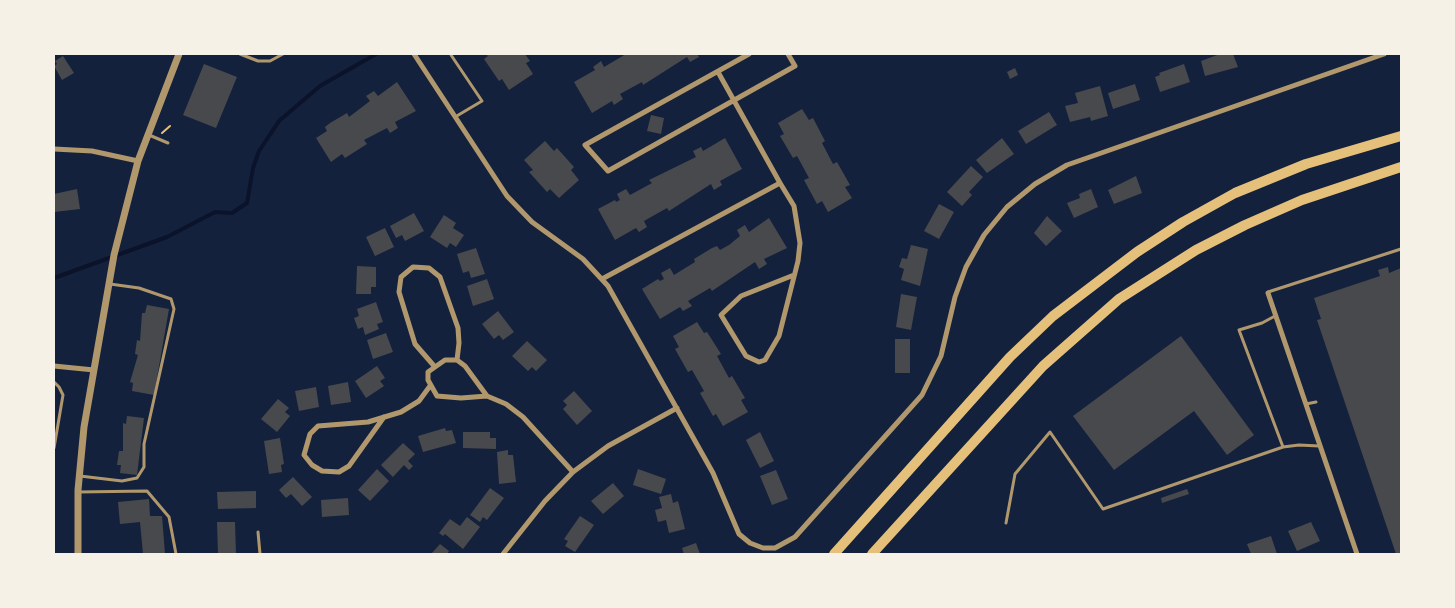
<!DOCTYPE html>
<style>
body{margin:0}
#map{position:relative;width:1455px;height:608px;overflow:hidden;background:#14213d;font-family:Poppins,sans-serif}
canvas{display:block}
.frame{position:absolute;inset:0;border:55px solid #f6f1e7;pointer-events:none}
</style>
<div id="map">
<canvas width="1455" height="608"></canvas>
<div class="frame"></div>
</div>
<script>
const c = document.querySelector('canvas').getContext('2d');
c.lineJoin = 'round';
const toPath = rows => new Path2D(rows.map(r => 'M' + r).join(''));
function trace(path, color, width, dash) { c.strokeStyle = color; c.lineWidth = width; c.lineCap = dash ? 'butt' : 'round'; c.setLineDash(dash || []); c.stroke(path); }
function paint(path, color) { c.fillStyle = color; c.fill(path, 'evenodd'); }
const stream = toPath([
 [54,278,167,237,215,212,232,213,247,203,253,168,259,151,279,121,320,86,376,54]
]);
const building = toPath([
 [486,54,525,54,530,61,526,63,533,74,509,90,502,79,499,81,484,59,488,56],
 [626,54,697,54,699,57,690,62,687,57,643,85,642,82,620,94,623,99,614,105,612,101,592,113,574,82,595,70,593,67,601,61,604,67],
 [1220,54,1233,54,1238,67,1205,76,1201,61],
 [63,56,74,73,62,80,54,66,57,64,55,61],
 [204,64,237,77,216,128,183,115],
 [1184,64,1190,82,1160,92,1155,77,1160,75,1159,73],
 [1015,68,1018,75,1010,79,1007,72],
 [397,82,416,111,395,122,398,128,390,133,387,128,364,140,367,144,345,158,342,154,331,162,316,138,327,131,325,127,330,123,347,113,349,117,370,101,366,96,374,91,378,96],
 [1135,84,1140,100,1113,109,1108,93],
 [1100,86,1108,116,1091,121,1090,117,1070,122,1065,106,1078,103,1075,93],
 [802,109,809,120,813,118,825,141,822,143,833,164,837,162,850,185,845,187,852,198,828,212,822,201,817,204,804,180,809,178,797,156,793,158,780,136,784,134,778,123],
 [1049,112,1057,125,1026,144,1018,131],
 [651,115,664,118,661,134,647,131],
 [725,138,742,169,720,181,722,185,714,190,711,184,669,211,667,208,644,221,647,227,639,232,636,228,615,240,598,209,615,200,616,202,620,200,617,194,626,189,630,195,652,183,649,180,696,157,693,151,701,147,703,151],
 [1002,138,1014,154,987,173,976,160],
 [545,141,554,151,557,148,574,167,571,170,579,180,559,198,550,189,547,192,529,172,533,170,524,160],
 [971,166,983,177,969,192,972,195,962,206,947,192],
 [1136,176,1142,193,1114,204,1108,190],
 [77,189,80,209,54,212,54,194],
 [1091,189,1098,207,1074,218,1067,203,1080,198,1079,194],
 [939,204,954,212,939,239,924,231],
 [414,213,424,231,405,241,402,235,396,238,390,226],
 [444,215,456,223,453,228,464,235,456,247,450,243,447,248,430,237],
 [1047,216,1062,231,1046,246,1034,233],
 [769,218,787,248,764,259,767,264,759,269,755,262,712,291,710,288,688,301,692,306,683,311,680,307,660,319,642,289,658,279,660,281,664,279,661,273,670,268,674,275,695,262,694,259,712,248,717,246,720,250,729,245,740,236,737,230,745,225,749,232],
 [385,228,394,247,375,256,366,237],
 [911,245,928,249,920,286,901,280,904,269,899,267,902,258,907,259],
 [476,248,485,274,471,278,469,271,463,273,457,254],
 [357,266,376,267,376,287,371,287,371,294,356,294],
 [1388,267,1389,273,1401,268,1401,554,1396,554,1317,320,1321,319,1314,298,1380,276,1378,270],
 [487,279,494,299,473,306,467,286],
 [901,294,917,297,911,330,896,327],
 [376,302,383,322,377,324,379,329,365,335,363,327,358,329,354,318,359,316,357,309],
 [147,305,169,309,154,395,132,391,133,383,130,382,138,355,135,354,137,340,140,341,142,313,145,313],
 [498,311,514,332,503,340,499,335,494,339,482,324],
 [697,322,704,333,707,332,721,354,717,356,729,378,732,376,745,398,741,400,748,412,723,426,716,414,713,416,700,393,704,391,692,370,688,372,675,349,679,347,673,336],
 [386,333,393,352,373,359,367,340],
 [1181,336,1254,435,1227,455,1194,411,1114,470,1073,416],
 [895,339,910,339,910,373,895,373],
 [527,341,547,360,536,371,532,367,528,371,512,356],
 [377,366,385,378,380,381,384,386,366,398,355,381],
 [348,382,351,402,331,405,328,386],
 [316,387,319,407,299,411,295,391],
 [574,391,592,411,577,425,563,409,567,405,563,401],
 [278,399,289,408,285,412,290,416,277,432,261,419],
 [127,416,144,418,137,475,120,473,121,465,117,465,119,451,123,451,123,423,126,424],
 [445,428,446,431,452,430,456,443,423,452,418,436],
 [463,432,490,432,490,438,496,438,496,449,463,448],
 [760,432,774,461,760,468,746,440],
 [280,438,284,464,281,465,282,472,269,474,264,441],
 [403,443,415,454,408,461,413,466,409,470,404,465,393,477,381,465],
 [508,450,508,455,513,455,516,482,499,484,497,452],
 [377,469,389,481,370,501,358,490],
 [638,469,666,479,661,494,633,485],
 [776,470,788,499,772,505,760,476],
 [293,477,312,497,302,506,291,494,286,498,279,490],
 [613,483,624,496,603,514,591,501],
 [490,488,504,498,487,520,483,517,480,522,470,515],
 [1187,489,1189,494,1162,503,1161,498],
 [256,491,256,508,218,509,217,492],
 [671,494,673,503,678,501,685,529,669,533,666,520,658,522,655,510,662,508,659,497],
 [348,498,349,515,322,517,321,500],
 [149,499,150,516,162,516,165,554,143,554,140,522,120,524,118,502],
 [580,516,594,525,575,552,565,546,568,541,564,539],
 [467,517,480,527,463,549,445,534,443,536,439,533,450,519,460,526],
 [217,522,235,522,236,554,218,554],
 [1311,522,1320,541,1297,551,1288,531],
 [1271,536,1277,554,1251,554,1247,544],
 [696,543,700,554,684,554,682,548],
 [440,544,449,551,447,554,431,554]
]);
const path = toPath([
 [162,133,170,126]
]);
const service = toPath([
 [240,54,258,61,270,61,283,54],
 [451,55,482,101,455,117],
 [149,135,168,143],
 [1268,292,1401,249],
 [54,382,59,387,63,395,54,448],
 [1306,404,1316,402],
 [1283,447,1299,445,1319,446],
 [80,476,122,481,137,478,144,467,144,444,174,309,171,299,139,288,110,284],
 [78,492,147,491,169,517,176,554],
 [1006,523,1015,474,1050,432,1103,509,1283,447,1239,330,1262,323,1275,316],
 [258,532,260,554]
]);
const minor = toPath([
 [414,54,507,196,532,222,583,259,608,286,713,473,739,534,750,543,763,548,775,548,795,537,922,395,941,356,955,297,966,267,984,235,1007,207,1035,184,1067,165,1384,54],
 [749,54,585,145,608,171,795,66,788,54],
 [718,72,780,183],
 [54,149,92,151,138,161],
 [602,279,780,183,794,206,800,243,798,261,779,336,765,360,759,362,746,356,721,315,741,296,794,275],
 [1268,293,1357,554],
 [457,360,459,343,458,328,440,277,429,268,413,267,401,277,399,292,415,344,435,367,445,360,457,360,465,366,487,396,506,404,523,417,573,472],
 [54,366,94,370],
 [435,367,428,372,428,380,437,396,461,398,487,396],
 [384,417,349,466,339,472,322,471,312,465,304,455,310,434,318,426,368,422,401,412,419,401,430,386],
 [503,554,545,501,573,472,608,446,677,408]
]);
const tertiary = toPath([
 [78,554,78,490,84,427,114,255,138,161,179,54]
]);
const motorway = toPath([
 [834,554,1010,357,1053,316,1137,252,1183,222,1235,193,1306,164,1401,136],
 [872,554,1043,366,1119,299,1196,250,1245,225,1302,200,1401,167]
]);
trace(stream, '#0b132b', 4);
paint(building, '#48494c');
trace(path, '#e5c07b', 2);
trace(service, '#b1986c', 3);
trace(minor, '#b1986c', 5);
trace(tertiary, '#b1986c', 7);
trace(motorway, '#e5c07b', 10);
</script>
